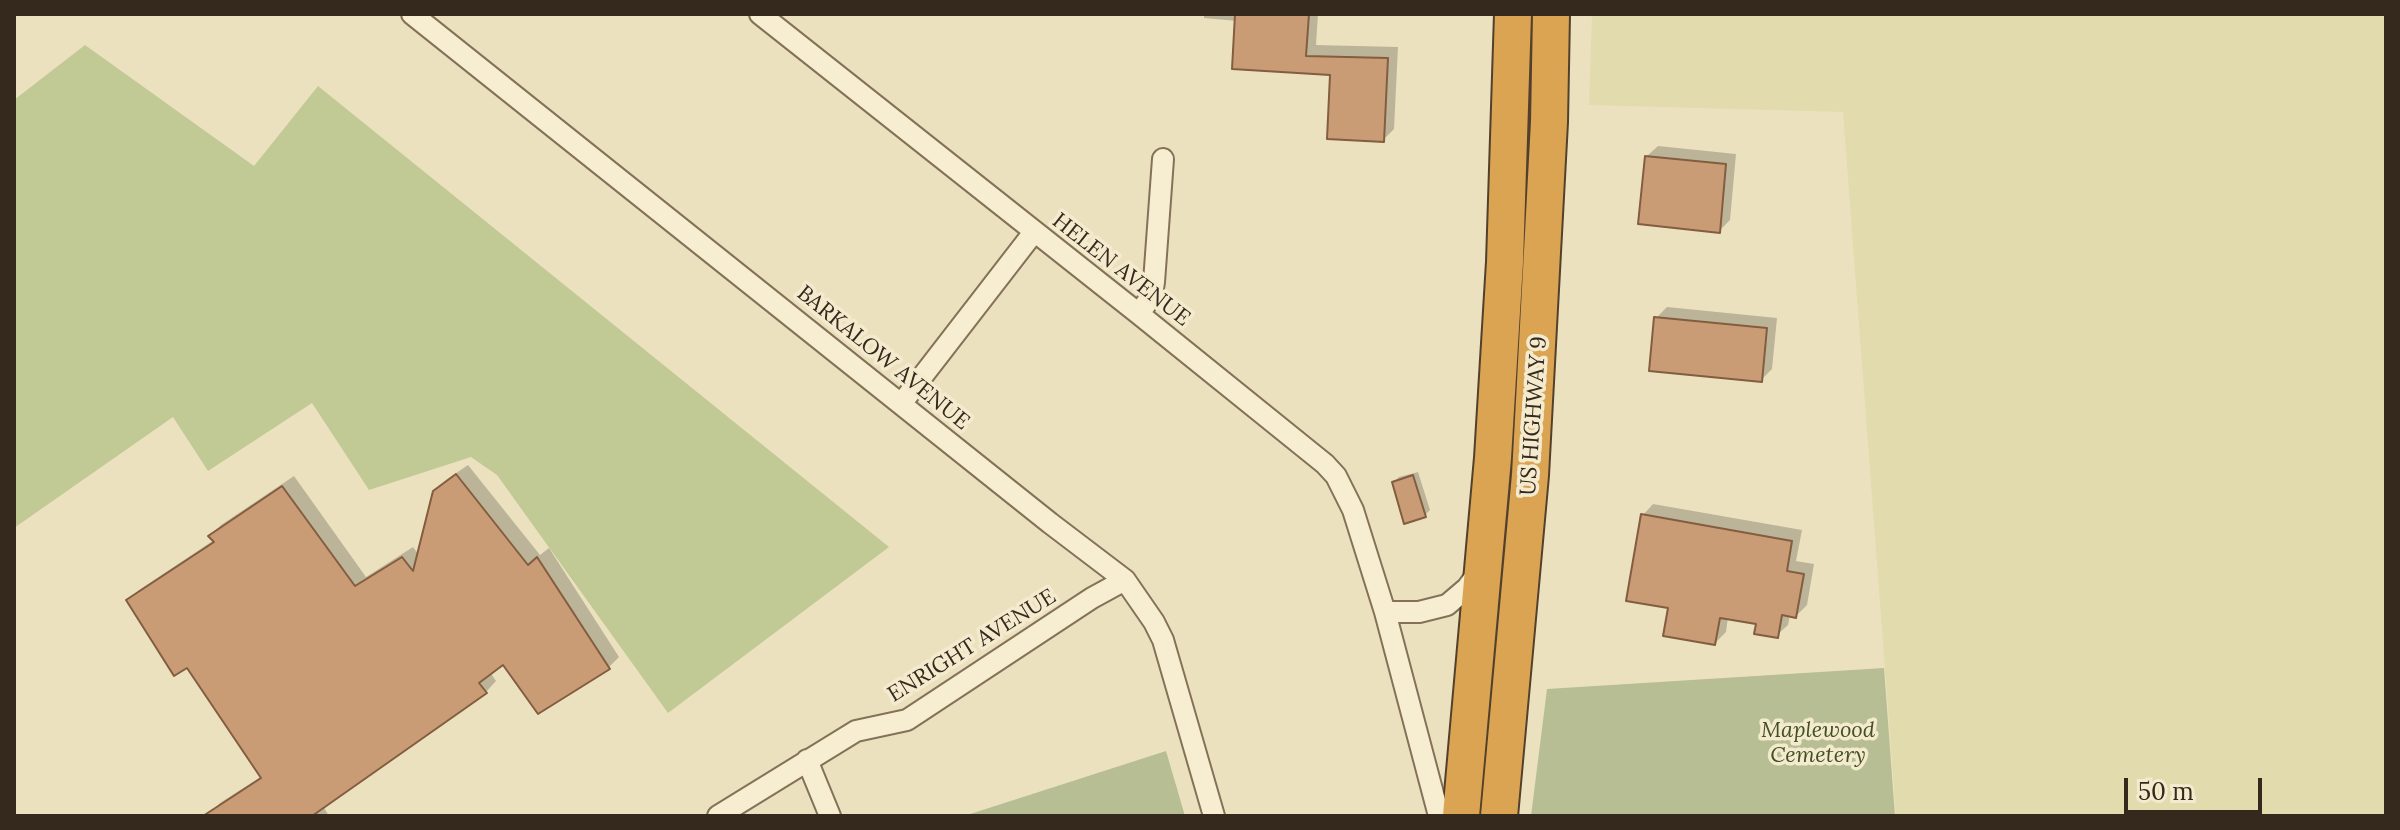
<!DOCTYPE html>
<style>
body{margin:0}
#map{position:relative;width:2400px;height:830px;overflow:hidden;background:#ece1bf;font-family:Lora,serif}
canvas{display:block}
.frame{position:absolute;inset:0;border:16px solid #34291c;pointer-events:none}
.scale{position:absolute;left:2124px;top:778px;width:138px;height:36px;box-sizing:border-box;border:4px solid #34291c;border-top:0;padding-left:10px;font-size:24px;line-height:28px;white-space:nowrap;color:#34291c;-webkit-text-stroke:6px #f4ebcf;paint-order:stroke}
</style>
<div id="map">
<canvas width="2400" height="830"></canvas>
<div class="frame"></div>
<div class="scale">50 m</div>
</div>
<script>
const c = document.querySelector('canvas').getContext('2d');
c.lineJoin = 'round';
function paint(path, color) { c.fillStyle = color; c.fill(path, 'evenodd'); }
const toPath = rows => new Path2D(rows.map(r => 'M' + r).join(''));
function trace(path, color, width, dash) { c.strokeStyle = color; c.lineWidth = width; c.lineCap = dash ? 'butt' : 'round'; c.setLineDash(dash || []); c.stroke(path); }
function label(font, color, halo, rows, align = 'center') {
  c.font = font + ' Lora,serif'; c.lineWidth = 7; c.setLineDash([]); c.textBaseline = 'middle'; c.strokeStyle = halo; c.fillStyle = color; for (const [text, x, y, turn = 0] of rows) {
    c.save(); c.translate(x, y); c.rotate((+turn || 0) * Math.PI / 180); c.textAlign = isNaN(turn) ? turn : align; if (halo) c.strokeText(text, 0, 0); c.fillText(text, 0, 0); c.restore();
  }
}
const farmland = toPath([
 [1592,14,2386,14,2386,816,1896,816,1843,112,1589,105]
]);
const green = toPath([
 [85,45,254,166,318,86,889,547,668,713,497,475,471,457,369,490,312,403,208,471,173,417,14,528,14,100]
]);
const cemetery = toPath([
 [1884,668,1895,816,1531,816,1547,689],
 [1166,751,1185,816,964,816]
]);
const shadow = toPath([
 [1204,14,1318,14,1316,45,1398,47,1394,129,1383,140,1333,73,1237,21,1204,18],
 [1658,146,1736,154,1730,220,1719,231,1647,156],
 [1667,307,1777,318,1772,369,1761,380,1656,318],
 [468,465,540,555,549,548,619,657,608,668,503,662,490,672,496,681,486,692,323,806,329,816,210,816,209,814,220,803,262,776,188,666,128,601,139,590,214,540,210,536,221,525,294,476,366,577,413,547,419,555,434,492,446,480],
 [1418,472,1430,510,1425,515,1394,482,1399,477],
 [1653,504,1802,530,1796,561,1814,564,1807,605,1796,616,1790,615,1788,625,1777,635,1758,622,1728,617,1726,632,1715,643,1670,606,1643,515]
]);
const building = toPath([
 [1235,14,1309,14,1306,56,1388,58,1384,142,1327,139,1330,75,1232,69,1235,14],
 [1645,156,1726,164,1720,233,1638,224,1645,156],
 [1654,317,1767,328,1762,382,1649,371,1654,317],
 [456,474,528,565,537,557,610,669,538,714,503,665,479,683,487,693,312,816,203,816,261,778,187,668,174,676,126,600,214,542,208,536,282,486,355,586,402,557,413,571,433,491,456,474],
 [1413,475,1426,517,1404,524,1392,482,1413,475],
 [1641,514,1792,541,1787,571,1804,574,1796,618,1782,615,1778,638,1754,634,1756,624,1720,618,1715,645,1663,636,1668,608,1626,601,1641,514]
]);
const street = toPath([
 [412,14,1050,523,1125,580,1154,622,1163,640,1214,816],
 [760,14,1139,314,1325,464,1336,476,1353,510,1385,612,1439,816],
 [1139,314,1152,295,1154,282,1163,159],
 [901,404,1034,232],
 [1385,612,1419,612,1447,605,1467,588,1480,570],
 [807,760,830,816],
 [718,816,856,731,907,720,1092,598,1125,580]
]);
const highway = toPath([
 [1461,816,1493,458,1505,262,1513,14],
 [1499,816,1530,475,1549,122,1551,14]
]);
const streetNames = [
 ["HELEN AVENUE",1121,270,38],
 ["BARKALOW AVENUE",883,358,39],
 ["US HIGHWAY 9",1534,416,-86],
 ["ENRIGHT AVENUE",972,646,-32]
];
const parkNames = [
 ["Maplewood",1818,731],
 ["Cemetery",1818,756]
];
paint(farmland, '#e1dbad');
paint(green, '#c1c994');
paint(cemetery, '#b7be93');
paint(shadow, '#0003');
paint(building, '#c99c76');
trace(building, '#825d3f', 2);
trace(street, '#847258', 24);
trace(highway, '#52402d', 40);
trace(street, '#f7eed2', 20);
trace(highway, '#daa452', 36);
label('22px', '#34291c', '#f4ebcf', streetNames);
label('italic 22px', '#435024', '#f4ebcf', parkNames);
</script>
